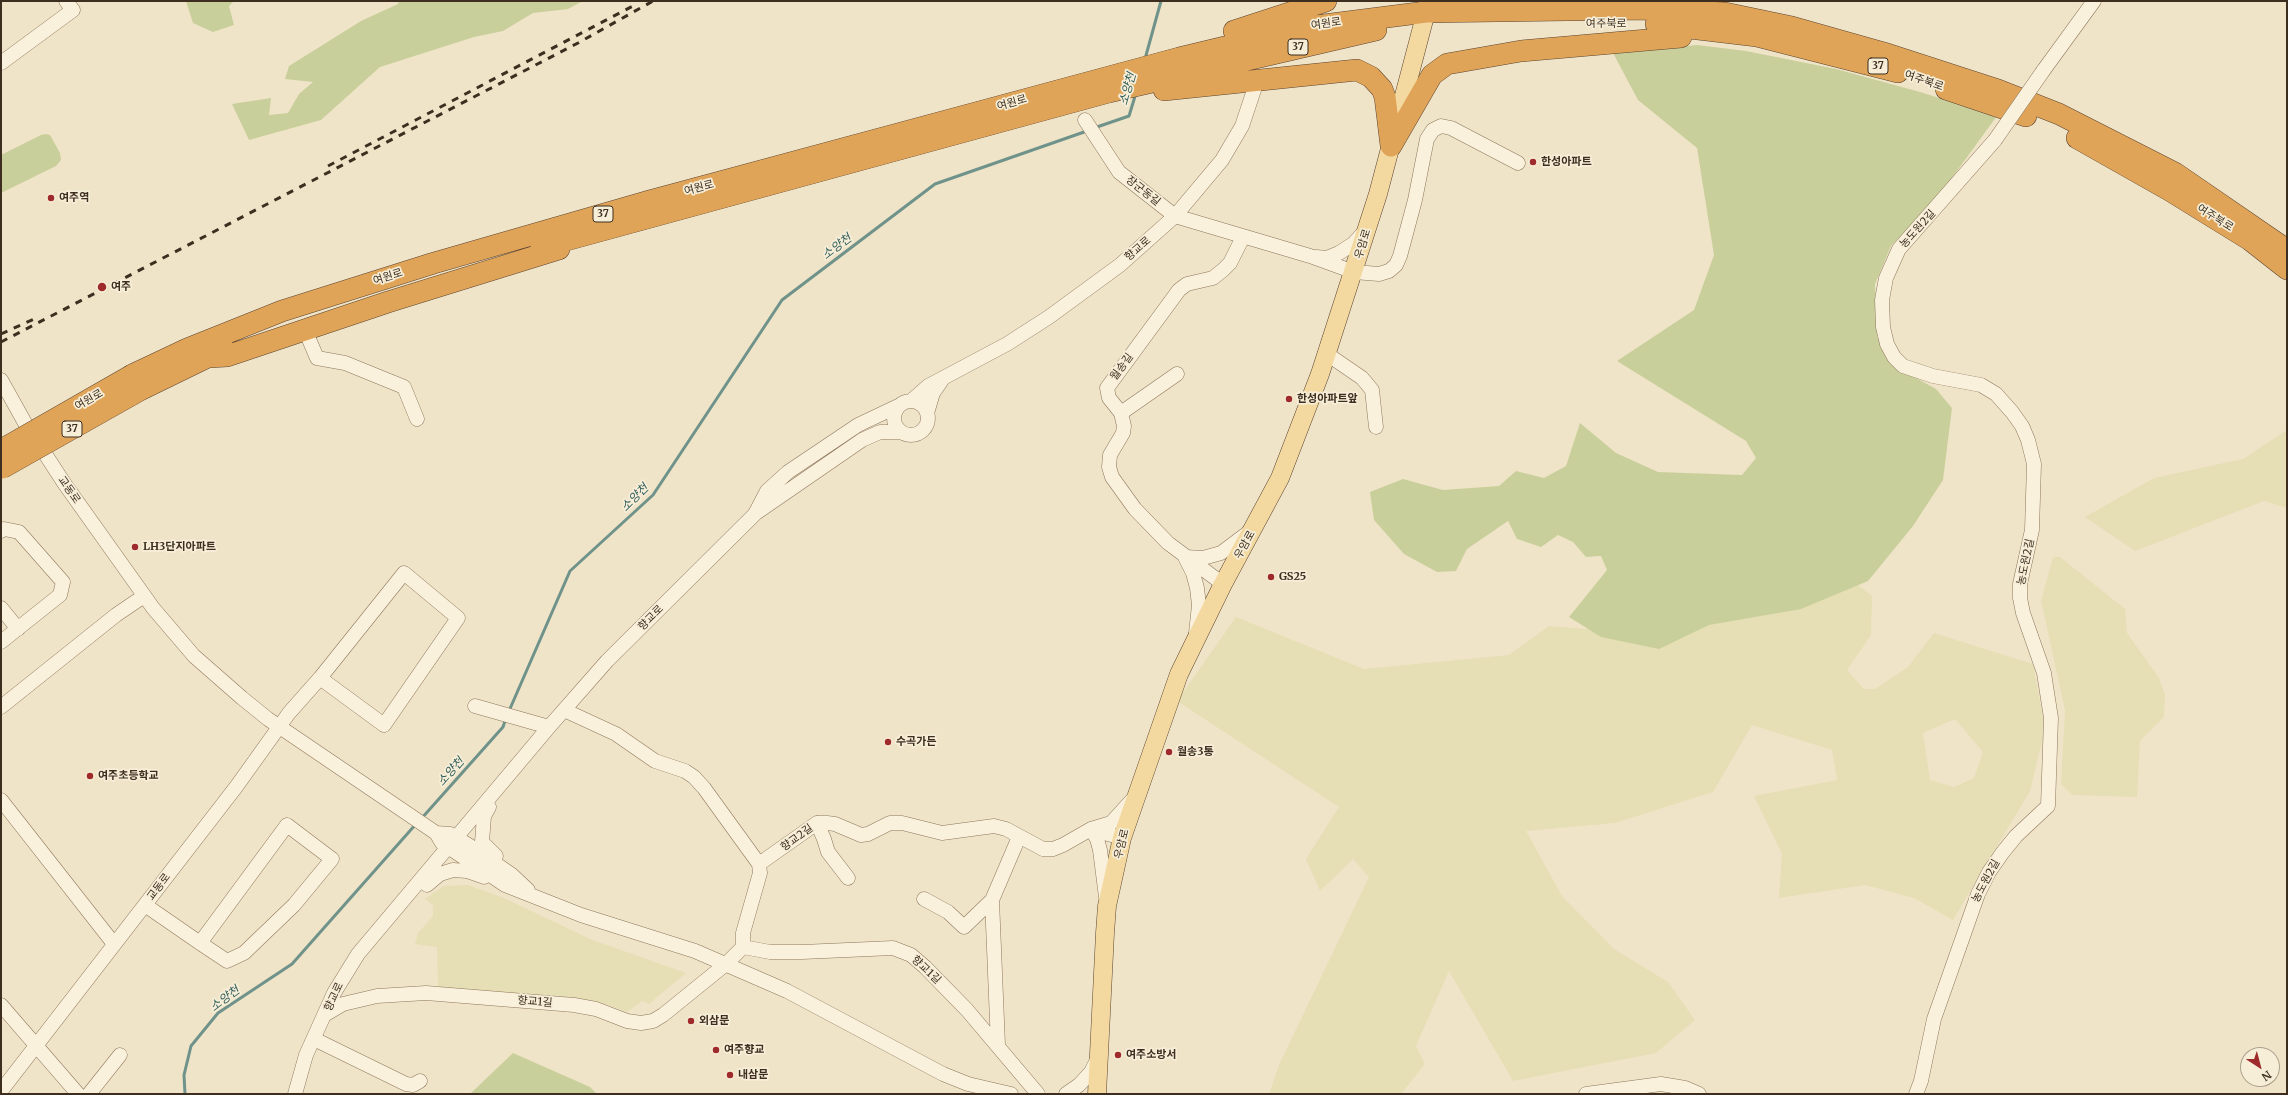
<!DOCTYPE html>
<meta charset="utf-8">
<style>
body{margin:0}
#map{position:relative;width:2288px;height:1095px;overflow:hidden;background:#f0e4c8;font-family:Merriweather,serif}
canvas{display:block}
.frame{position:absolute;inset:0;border:2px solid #3d2e20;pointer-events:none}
.north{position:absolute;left:2240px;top:1047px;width:40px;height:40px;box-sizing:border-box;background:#f7eed8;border:1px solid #ada18e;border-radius:50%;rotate:144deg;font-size:11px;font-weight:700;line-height:16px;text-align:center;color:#3d2e20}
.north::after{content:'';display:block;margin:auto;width:14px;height:18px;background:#9e2a2b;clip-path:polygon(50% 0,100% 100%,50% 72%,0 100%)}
</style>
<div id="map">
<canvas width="2288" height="1095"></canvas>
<div class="frame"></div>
<div class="north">N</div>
</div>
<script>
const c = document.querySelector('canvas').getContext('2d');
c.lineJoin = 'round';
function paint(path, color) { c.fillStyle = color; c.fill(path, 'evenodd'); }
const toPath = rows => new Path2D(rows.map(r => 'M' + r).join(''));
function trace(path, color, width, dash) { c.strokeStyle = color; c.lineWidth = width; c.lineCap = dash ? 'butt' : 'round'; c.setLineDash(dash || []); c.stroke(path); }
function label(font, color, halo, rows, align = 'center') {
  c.font = font + ' Merriweather,"Noto Sans KR",serif'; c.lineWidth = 3.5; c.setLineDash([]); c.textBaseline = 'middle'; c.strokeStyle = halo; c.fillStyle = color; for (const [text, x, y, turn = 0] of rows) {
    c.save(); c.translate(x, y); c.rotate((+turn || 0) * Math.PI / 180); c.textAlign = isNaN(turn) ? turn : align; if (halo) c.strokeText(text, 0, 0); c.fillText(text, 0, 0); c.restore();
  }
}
const farmland = toPath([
 [2287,430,2287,508,2264,501,2135,551,2085,517,2154,478,2243,459],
 [2053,557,2060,557,2125,609,2127,633,2159,678,2165,695,2164,717,2140,741,2137,797,2072,795,2061,784,2065,710,2041,601],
 [1831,563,1872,596,1871,635,1847,670,1864,689,1875,689,1908,667,1934,633,2033,664,2045,729,2030,791,1953,920,1914,898,1865,885,1779,898,1782,854,1754,796,1837,780,1832,750,1752,725,1713,792,1615,823,1526,831,1562,896,1614,949,1668,982,1695,1020,1656,1053,1513,1081,1449,971,1416,1046,1425,1064,1401,1094,1269,1094,1279,1065,1369,877,1353,859,1320,891,1306,859,1339,807,1177,701,1236,617,1364,669,1509,655,1549,626,1649,634],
 [1955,719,1983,752,1974,778,1954,787,1930,780,1923,733],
 [468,885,504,898,590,939,686,973,649,1004,642,1001,627,1012,602,1003,570,998,438,988,437,947,415,944,418,933,433,916,433,905,425,899,444,886]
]);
const green = toPath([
 [186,1,234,1,229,6,234,25,213,32,193,23],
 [399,1,583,1,568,9,533,13,503,31,474,37,380,67,321,120,249,140,232,104,271,98,269,115,288,113,299,94,313,82,285,79,289,66,361,21,398,4],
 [1697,45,1746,51,1836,69,1920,92,1997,116,1938,197,1891,246,1875,284,1877,337,1896,367,1936,389,1952,408,1943,480,1913,526,1868,581,1801,609,1709,625,1659,649,1601,637,1569,617,1607,570,1601,556,1586,557,1573,542,1558,535,1541,547,1517,539,1508,521,1467,549,1456,571,1437,572,1404,554,1374,520,1370,492,1403,479,1443,490,1499,486,1516,471,1544,478,1566,466,1580,423,1616,453,1658,472,1742,475,1756,458,1746,441,1617,361,1694,310,1714,255,1697,148,1638,100,1613,53],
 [46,134,50,135,60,153,61,160,56,166,1,193,1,155,41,135],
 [513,1053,590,1087,597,1094,470,1094]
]);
const stream = toPath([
 [1145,59,1161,1],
 [1094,128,1129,116,1136,93],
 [509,711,570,571,653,495,782,300,935,184,1087,131],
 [421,819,503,727,506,718],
 [185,1094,184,1075,191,1046,218,1013,292,964,416,824]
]);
const minor = toPath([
 [1,63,73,10,66,1],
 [2043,71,2094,1],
 [1085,120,1119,172,1175,216,1222,160,1242,126,1254,90],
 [1316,257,1327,258,1339,253,1353,244,1366,230],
 [305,330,317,358,345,363,404,387,417,419],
 [1327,354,1362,378,1372,390,1376,427],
 [1,380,25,423,64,483,153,608,194,656,242,698,268,719,436,833,442,843,505,885,581,915,695,951,787,991,943,1074,968,1084,1011,1094],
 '894 418a17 17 0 1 1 34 0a17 17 0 1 1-34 0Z',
 [911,401,928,386,1007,344,1049,317,1120,265,1175,216,1310,256,1354,272,1379,274,1389,271,1396,265,1400,256,1415,200,1427,139,1433,130,1441,126,1451,128,1518,163],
 [927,413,933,393,942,380],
 [1121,413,1177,374],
 [756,512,767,491,788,472,858,425,898,406],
 [1,531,4,529,19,532,63,582,60,595,1,642],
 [1223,584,1168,543,1135,509,1112,477,1109,467,1110,455,1123,433,1124,426,1121,413,1109,398,1107,388,1179,290,1187,284,1213,278,1223,270,1230,263,1243,237],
 [1,608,18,629],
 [1196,633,1199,605,1197,588,1193,573,1185,557,1203,558,1221,553,1249,532],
 [475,706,549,727],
 [1,707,116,615,144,596],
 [564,710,616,734,655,761,685,771,694,777,704,788,759,864,817,823,827,823,835,824,861,835,868,834,890,823,902,823,942,833,994,826,1006,829,1043,849,1053,849,1063,845,1091,829,1122,838],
 [1,800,114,944],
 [489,807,484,816,482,842,496,856],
 [817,823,824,839,828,852,848,878],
 [436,833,450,834,470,846,512,875,528,890],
 [427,885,440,874,453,870,467,871,484,877],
 [1106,897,1100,850,1097,839,1091,829,1111,823,1132,800],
 [924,899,948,912,964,927,992,900],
 [145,905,200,943,227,961,244,953,294,905,332,859,287,825,200,943],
 [743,947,743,933,760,873,759,864],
 [1,1005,78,1094],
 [326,1014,343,1004,377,996,426,993,574,1005,596,1009,627,1021,641,1023,653,1021,663,1015,726,964,743,947,770,952,802,952,893,948,911,955,925,967,967,1010,1038,1094],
 [314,1039,406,1084,413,1085,420,1081],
 [998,1045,992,900,1019,837],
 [1,1091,236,787,289,713,320,678,404,573,458,618,384,725,320,678],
 [89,1094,120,1055],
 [295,1094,306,1055,334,993,358,954,549,727,607,661,756,513,862,440,880,432,901,432],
 [1066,1094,1079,1085,1091,1072,1098,1058],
 [1586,1094,1661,1084,1685,1088,1699,1094],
 [1916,1094,1921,1081,1934,1019,1978,894,1989,872,2003,852,2016,836,2048,806,2051,718,2044,673,2023,613,2020,598,2020,584,2032,530,2034,464,2028,440,2022,426,2012,412,1996,394,1981,385,1933,376,1903,366,1894,357,1887,344,1883,327,1882,300,1886,278,1899,249,1995,140]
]);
const major = toPath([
 [1097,1094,1105,933,1107,906,1122,838,1179,674,1223,584,1280,478,1320,374,1378,194,1429,1]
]);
const highway = toPath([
 [1656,24,1757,36,1898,72],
 [1234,31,1326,1],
 [1946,89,2026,116],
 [1164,90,1357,70,1371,77,1382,89,1385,97,1391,146],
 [2077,138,2169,190,2250,240,2287,269],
 [1391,146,1432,75,1447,64,1521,51,1681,37],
 [541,247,1109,92,1376,30],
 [211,357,227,356,388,302,559,249],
 [132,375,187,349,282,311,434,263,649,201,1179,58,1308,27,1426,12,1639,9,1725,13,1792,27,1884,53,1998,90,2059,114,2175,173,2287,250],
 [142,389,224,349]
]);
const rail = toPath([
 [328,166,633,6],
 [1,334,34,319],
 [1,342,578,43,653,1]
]);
const minorBridge = toPath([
 [1995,140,2043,71]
]);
const highwayBridge = toPath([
 [1,450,132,375],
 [2,468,142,389]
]);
const markers = [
 [1533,162,4,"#9e2a2b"],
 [51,198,4,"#9e2a2b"],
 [102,287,5,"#9e2a2b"],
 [1289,399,4,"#9e2a2b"],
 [135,547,4,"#9e2a2b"],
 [1271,577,4,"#9e2a2b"],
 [888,742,4,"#9e2a2b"],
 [1169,752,4,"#9e2a2b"],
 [90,776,4,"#9e2a2b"],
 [691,1021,4,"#9e2a2b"],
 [716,1050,4,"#9e2a2b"],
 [1118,1055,4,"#9e2a2b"],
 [730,1075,4,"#9e2a2b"]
];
const shields = [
 [1298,47,20],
 [1878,66,20],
 [603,214,20],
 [72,429,20]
];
const shieldNames = [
 ["37",1298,47],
 ["37",1878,66],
 ["37",603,214],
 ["37",72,429]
];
const streetNames = [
 ["여원로",1326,24,-8],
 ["여주북로",1606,24],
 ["여주북로",1924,81,19],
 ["여원로",1012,103,-16],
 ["여원로",699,188,-15],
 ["장군동길",1143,191,38],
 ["여주북로",2215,218,32],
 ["농도원2길",1918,229,-48],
 ["우암로",1363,244,-73],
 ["향교로",1138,249,-41],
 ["여원로",388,277,-18],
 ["월송길",1122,367,-54],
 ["여원로",89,400,-30],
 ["교동로",69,490,55],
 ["우암로",1245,545,-61],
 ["농도원2길",2026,562,-78],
 ["향교로",651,618,-45],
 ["향교2길",797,838,-36],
 ["우암로",1122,844,-76],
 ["농도원2길",1986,881,-62],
 ["교동로",159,887,-53],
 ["향교1길",926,970,43],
 ["향교로",334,997,-65],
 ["향교1길",535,1002,4]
];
const poiNames = [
 ["한성아파트",1541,162],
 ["여주역",59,198],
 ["여주",111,287],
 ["한성아파트앞",1297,399],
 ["LH3단지아파트",143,547],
 ["GS25",1279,577],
 ["수곡가든",896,742],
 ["월송3통",1177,752],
 ["여주초등학교",98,776],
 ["외삼문",699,1021],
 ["여주향교",724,1050],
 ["여주소방서",1126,1055],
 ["내삼문",738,1075]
];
const waterNames = [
 ["소양천",1128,89,-74],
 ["소양천",837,247,-37],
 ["소양천",635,498,-45],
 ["소양천",451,772,-48],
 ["소양천",225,999,-37]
];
paint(farmland, '#e6deb5');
paint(green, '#c9cf9b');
trace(stream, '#6f938a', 3);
trace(minor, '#8d765c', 15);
trace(major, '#5b4430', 19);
trace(highway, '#5b4430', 22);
trace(minor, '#faf1dc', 14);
trace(major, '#f3d9a0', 18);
trace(highway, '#e0a458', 21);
trace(rail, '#3d2e20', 3, [7, 7]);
trace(minorBridge, '#8d765c', 15, []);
trace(highwayBridge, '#5b4430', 22, []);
trace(minorBridge, '#faf1dc', 14);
trace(highwayBridge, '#e0a458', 21);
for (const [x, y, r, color] of markers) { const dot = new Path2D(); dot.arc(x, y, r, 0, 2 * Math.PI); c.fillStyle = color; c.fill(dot); trace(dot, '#f7eed8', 1.5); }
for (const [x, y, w] of shields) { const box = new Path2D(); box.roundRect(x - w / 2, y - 8, w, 16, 3); c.fillStyle = '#f7eed8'; c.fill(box); trace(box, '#3d2e20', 1); }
label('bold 10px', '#3d2e20', null, shieldNames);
label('11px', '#3d2e20', '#f7eed8', streetNames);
label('bold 11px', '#3d2e20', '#f7eed8', poiNames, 'left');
label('italic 12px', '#2f5d5a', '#f7eed8', waterNames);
</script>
